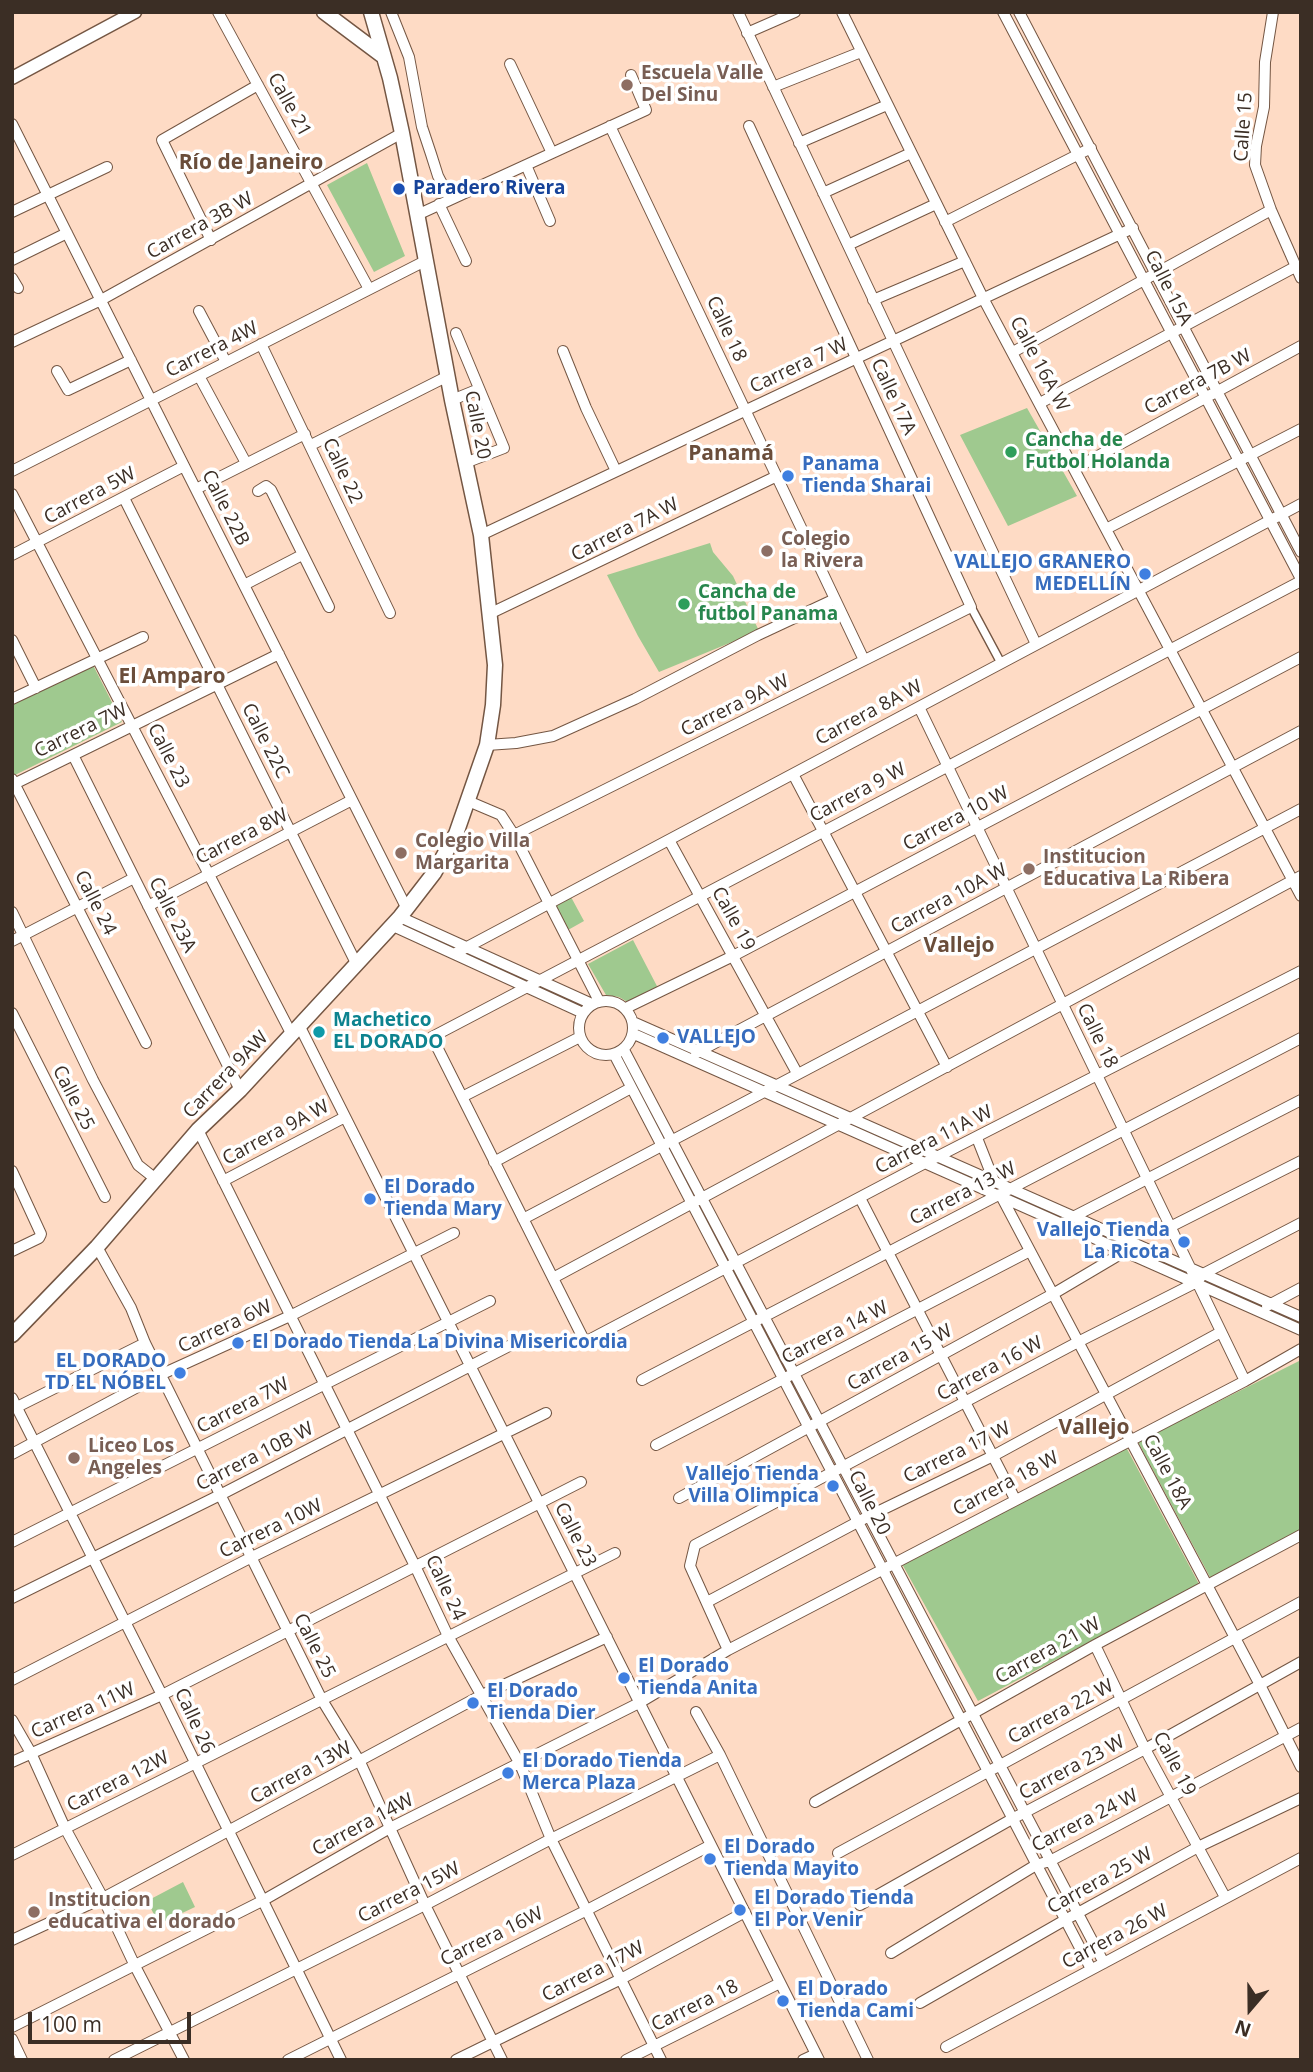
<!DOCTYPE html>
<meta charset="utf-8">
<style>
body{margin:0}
#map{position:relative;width:1313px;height:2072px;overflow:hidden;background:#fedbc5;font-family:"Open Sans",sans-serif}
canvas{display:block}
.frame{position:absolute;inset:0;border:14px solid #3b2e25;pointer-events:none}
.north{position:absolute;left:1215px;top:1974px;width:70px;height:70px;-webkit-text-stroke:5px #fff;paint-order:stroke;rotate:200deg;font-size:19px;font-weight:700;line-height:28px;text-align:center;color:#3b2e25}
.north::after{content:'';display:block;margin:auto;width:24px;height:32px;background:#3b2e25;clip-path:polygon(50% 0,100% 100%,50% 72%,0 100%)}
.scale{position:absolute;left:28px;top:2012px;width:163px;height:32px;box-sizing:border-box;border:4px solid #3b2e25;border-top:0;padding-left:9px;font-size:21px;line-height:24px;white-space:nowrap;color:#3b2e25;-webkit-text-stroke:5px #fff;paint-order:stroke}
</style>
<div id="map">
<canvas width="1313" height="2072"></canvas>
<div class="frame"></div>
<div class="north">N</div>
<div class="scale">100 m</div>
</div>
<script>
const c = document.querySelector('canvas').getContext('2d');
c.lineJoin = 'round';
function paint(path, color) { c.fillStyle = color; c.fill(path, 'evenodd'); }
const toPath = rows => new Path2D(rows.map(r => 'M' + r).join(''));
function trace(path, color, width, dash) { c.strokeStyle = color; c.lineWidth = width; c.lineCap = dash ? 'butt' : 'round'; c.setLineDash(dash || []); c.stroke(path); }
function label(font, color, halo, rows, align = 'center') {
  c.font = font + ' "Open Sans",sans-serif'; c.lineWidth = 7; c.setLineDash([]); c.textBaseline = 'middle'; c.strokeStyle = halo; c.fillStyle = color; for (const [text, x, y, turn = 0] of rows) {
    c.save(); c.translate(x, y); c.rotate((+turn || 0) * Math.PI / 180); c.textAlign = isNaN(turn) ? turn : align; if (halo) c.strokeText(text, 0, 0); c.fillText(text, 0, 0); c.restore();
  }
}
const green = toPath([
 [367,163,405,256,374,272,327,185],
 [1027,408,1077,496,1008,526,960,435],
 [710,543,713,552,733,576,759,631,659,672,638,636,607,575],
 [93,665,122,722,15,775,12,770,12,705],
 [571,897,584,921,568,930,554,907],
 [633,940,659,990,631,1004,619,997,606,995,588,964],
 [1301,1360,1301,1531,1211,1579,1138,1442],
 [1126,1447,1199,1584,978,1701,902,1564],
 [183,1882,195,1907,159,1924,147,1901]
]);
const pedestrian = toPath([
 [971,607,1001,663]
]);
const minor = toPath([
 [218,12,369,289],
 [391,12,409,57,422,127,431,154,438,176,450,199],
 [738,12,1036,644],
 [842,12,983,298,1301,896],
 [1003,12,1301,579],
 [1019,12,1301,552],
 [1273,12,1265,62,1264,107,1256,146,1255,165,1271,210,1301,278],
 [747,33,795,12],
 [510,64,552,153],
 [773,87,861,52],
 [12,124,407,909],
 [610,126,864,660],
 [799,143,887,105],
 [526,165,550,221],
 [823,193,911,153],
 [439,204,466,261],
 [12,212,107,167],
 [417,215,646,110,631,75],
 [945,222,1091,148],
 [211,240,162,140,258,85],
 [848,245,936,204],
 [12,260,67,233],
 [12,278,18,288],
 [873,300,965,261],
 [199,311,226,362],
 [456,333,504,448,465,463],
 [12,342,101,300,402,133],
 [261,344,390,613],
 [563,351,586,408,616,471],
 [1013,352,1271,210],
 [57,371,68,390,131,360],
 [199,376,246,463],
 [452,400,479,389],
 [1040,403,1295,267],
 [311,445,448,376],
 [1074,469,1301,346],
 [12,471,427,260],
 [196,489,305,434],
 [258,491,266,486,271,490,329,607],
 [12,494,292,1035],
 [124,498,356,963],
 [1106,529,1301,429],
 [481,535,1133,228],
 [12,555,184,466],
 [1301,581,432,1037,585,1342,925,1163,1301,971],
 [244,585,302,555],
 [489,614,777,476],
 [12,640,36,688],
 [12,699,143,637],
 [919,707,1245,1381],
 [487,745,516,743,553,736,635,699,758,635,835,599],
 [73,755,240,1090],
 [793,774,947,1067],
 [12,779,146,1043],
 [12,785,279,654],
 [468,801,501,815,514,835,599,1001],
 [514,835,971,607,749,126],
 [669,840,797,1073],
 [148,906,352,800],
 [12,912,93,1080,138,1165,157,1180],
 [400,917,592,1004],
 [393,926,583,1013],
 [12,941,134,878],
 [454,954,1301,504],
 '579 1028a27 27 0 1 1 54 0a27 27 0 1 1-54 0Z',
 [626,1008,733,956,1301,657],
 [12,1013,105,1197],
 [633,1022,1301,1317],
 [299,1025,819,2060],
 [634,1034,1301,1330],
 [624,1050,1104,1963],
 [696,1053,1301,731],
 [614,1054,1091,1969],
 [462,1097,580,1037],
 [198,1130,416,1568,448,1636,520,1764,551,1839,661,2060],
 [977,1138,994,1181],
 [494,1162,631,1088],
 [12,1171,41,1234,39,1238,12,1251],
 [223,1181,345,1117],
 [1000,1194,1260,1685,1301,1767],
 [860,1198,1015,1499],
 [1071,1218,1301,1100],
 [523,1219,1301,809],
 [1170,1227,1301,1161],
 [97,1247,131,1308,145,1343,322,1700,360,1762,425,1905,502,2060],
 [553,1278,1301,876],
 [1267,1306,1301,1288],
 [642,1380,1301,1038],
 [12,1398,162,1695,341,2060],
 [17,1407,145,1343],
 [656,1445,1030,1251],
 [12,1454,160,1375,290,1316,454,1233],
 [679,1498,1053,1294,1129,1249],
 [12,1542,490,1301],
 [12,1598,220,1495,513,1344],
 [707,1602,869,1516,993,1456,1221,1332],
 [1095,1645,1145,1749,1225,1897],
 [728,1650,690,1566,695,1545,1078,1342,1197,1282,1203,1274,1301,1223],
 [12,1680,250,1558,546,1413],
 [696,1712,720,1755,868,2060],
 [12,1720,31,1753,65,1828,103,1898,135,1966,184,2060],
 [12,1762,162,1695,581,1482],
 [815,1802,1095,1645,1301,1535],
 [838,1853,1301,1602],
 [12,1855,615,1553],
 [860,1905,1012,1819,1145,1749,1301,1662],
 [12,1940,103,1898,482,1695,607,1637],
 [891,1953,1036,1865,1050,1861,1301,1728],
 [920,2003,1065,1920,1198,1847,1301,1798],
 [12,2027,262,1901,390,1828,639,1703,728,1650,1245,1381,1301,1349],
 [12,2039,22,2060],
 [946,2047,1301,1858],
 [114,2060,425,1905,551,1839,720,1755],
 [288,2060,587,1910,711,1845],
 [456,2060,621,1979,745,1912],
 [626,2060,780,1983],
 [803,2060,816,2054]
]);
const tertiary = toPath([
 [12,78,135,12]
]);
const secondary = toPath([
 [324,12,384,57],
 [12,1335,97,1247,198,1130,240,1090,400,917,434,873,456,834,487,745,493,705,495,665,481,535,452,400,402,133,390,78,371,12]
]);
const markers = [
 [627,85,7,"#8d6e63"],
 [399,189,7,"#1a4fb4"],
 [1011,452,7,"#2e9e5b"],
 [788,476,7,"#3f7fe0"],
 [767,551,7,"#8d6e63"],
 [1145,574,7,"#3f7fe0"],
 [684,604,7,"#2e9e5b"],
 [401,853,7,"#8d6e63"],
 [1029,869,7,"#8d6e63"],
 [319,1032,7,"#0f9aa8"],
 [663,1038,7,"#3f7fe0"],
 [370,1199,7,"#3f7fe0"],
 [1184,1242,7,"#3f7fe0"],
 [238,1343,7,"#3f7fe0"],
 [180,1373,7,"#3f7fe0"],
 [74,1458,7,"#8d6e63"],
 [833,1486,7,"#3f7fe0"],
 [624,1678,7,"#3f7fe0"],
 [473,1703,7,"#3f7fe0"],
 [508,1773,7,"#3f7fe0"],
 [710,1859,7,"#3f7fe0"],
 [740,1910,7,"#3f7fe0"],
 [34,1912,7,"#8d6e63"],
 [783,2001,7,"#3f7fe0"]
];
const educationNames = [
 ["Escuela Valle",641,74],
 ["Del Sinu",641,96],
 ["Colegio",781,540],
 ["la Rivera",781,562],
 ["Colegio Villa",415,842],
 ["Margarita",415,864],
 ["Institucion",1043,858],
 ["Educativa La Ribera",1043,880],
 ["Liceo Los",88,1447],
 ["Angeles",88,1469],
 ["Institucion",48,1901],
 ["educativa el dorado",48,1923]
];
const streetNames = [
 ["Calle 21",289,105,61],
 ["Calle 15",1244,127,-86],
 ["Carrera 3B W",200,226,-29],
 ["Calle 15A",1168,288,63],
 ["Calle 18",726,329,65],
 ["Carrera 4W",212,350,-27],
 ["Calle 16A W",1039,364,62],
 ["Carrera 7 W",799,366,-25],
 ["Carrera 7B W",1198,382,-28],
 ["Calle 17A",893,397,65],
 ["Calle 20",477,425,79],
 ["Calle 22",342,471,65],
 ["Carrera 5W",90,496,-28],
 ["Calle 22B",225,508,63],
 ["Carrera 7A W",625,530,-27],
 ["Carrera 9A W",735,706,-26],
 ["Carrera 8A W",869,713,-28],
 ["Carrera 7W",81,731,-26],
 ["Calle 22C",265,741,63],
 ["Calle 23",168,756,63],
 ["Carrera 9 W",858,793,-28],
 ["Carrera 10 W",956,819,-28],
 ["Carrera 8W",242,837,-27],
 ["Carrera 10A W",949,899,-28],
 ["Calle 24",95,903,63],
 ["Calle 23A",172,915,63],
 ["Calle 19",733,919,61],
 ["Calle 18",1097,1036,64],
 ["Carrera 9AW",226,1075,-46],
 ["Calle 25",73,1098,63],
 ["Carrera 9A W",276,1133,-28],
 ["Carrera 11A W",934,1140,-27],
 ["Carrera 13 W",963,1194,-27],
 ["Carrera 6W",225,1327,-25],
 ["Carrera 14 W",835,1333,-27],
 ["Carrera 15 W",900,1358,-29],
 ["Carrera 16 W",990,1369,-28],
 ["Carrera 7W",243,1406,-27],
 ["Carrera 17 W",957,1453,-26],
 ["Carrera 10B W",255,1457,-27],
 ["Calle 18A",1167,1472,62],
 ["Carrera 18 W",1006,1484,-28],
 ["Calle 20",869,1503,63],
 ["Carrera 10W",271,1529,-26],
 ["Calle 23",575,1535,63],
 ["Calle 24",445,1588,65],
 ["Calle 25",314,1646,63],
 ["Carrera 21 W",1048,1651,-29],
 ["Carrera 11W",83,1711,-24],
 ["Carrera 22 W",1061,1712,-28],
 ["Calle 26",194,1721,65],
 ["Calle 19",1174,1764,62],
 ["Carrera 23 W",1072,1768,-28],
 ["Carrera 13W",301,1773,-28],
 ["Carrera 12W",118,1782,-27],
 ["Carrera 24 W",1085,1821,-27],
 ["Carrera 14W",363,1825,-28],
 ["Carrera 25 W",1100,1881,-29],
 ["Carrera 15W",409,1893,-27],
 ["Carrera 16W",492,1937,-26],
 ["Carrera 26 W",1115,1937,-28],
 ["Carrera 17W",593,1972,-27],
 ["Carrera 18",695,2006,-26]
];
const transitNames = [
 ["Paradero Rivera",413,189]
];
const leisureNames = [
 ["Cancha de",1025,441],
 ["Futbol Holanda",1025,463],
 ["Cancha de",698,593],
 ["futbol Panama",698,615]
];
const shopNames = [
 ["Panama",802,465],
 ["Tienda Sharai",802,487],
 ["VALLEJO GRANERO",1131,563,"right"],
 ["MEDELLÍN",1131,585,"right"],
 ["VALLEJO",677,1038],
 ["El Dorado",384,1188],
 ["Tienda Mary",384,1210],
 ["Vallejo Tienda",1170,1231,"right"],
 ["La Ricota",1170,1253,"right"],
 ["El Dorado Tienda La Divina Misericordia",252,1343],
 ["EL DORADO",166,1362,"right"],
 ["TD EL NÓBEL",166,1384,"right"],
 ["Vallejo Tienda",819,1475,"right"],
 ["Villa Olimpica",819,1497,"right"],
 ["El Dorado",638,1667],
 ["Tienda Anita",638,1689],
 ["El Dorado",487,1692],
 ["Tienda Dier",487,1714],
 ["El Dorado Tienda",522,1762],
 ["Merca Plaza",522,1784],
 ["El Dorado",724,1848],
 ["Tienda Mayito",724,1870],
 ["El Dorado Tienda",754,1899],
 ["El Por Venir",754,1921],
 ["El Dorado",797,1990],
 ["Tienda Cami",797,2012]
];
const cultureNames = [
 ["Machetico",333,1021],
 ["EL DORADO",333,1043]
];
const neighbourhoodNames = [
 ["Río de Janeiro",251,163],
 ["Panamá",731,454],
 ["El Amparo",172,677],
 ["Vallejo",959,946],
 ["Vallejo",1094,1428]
];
paint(green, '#9fc98f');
trace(pedestrian, '#745643', 10);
trace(minor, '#745643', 12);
trace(tertiary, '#745643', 15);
trace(secondary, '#745643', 17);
trace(pedestrian, '#fff', 7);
trace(minor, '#fff', 10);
trace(tertiary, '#fff', 12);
trace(secondary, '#fff', 14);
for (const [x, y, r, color] of markers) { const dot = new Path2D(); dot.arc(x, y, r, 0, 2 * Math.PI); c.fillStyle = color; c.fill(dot); trace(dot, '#fff', 2.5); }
label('bold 19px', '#785e54', '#fff', educationNames, 'left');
label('19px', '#3b2e25', '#fff', streetNames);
label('bold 19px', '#164399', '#fff', transitNames, 'left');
label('bold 19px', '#27864d', '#fff', leisureNames, 'left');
label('bold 19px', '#366cbe', '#fff', shopNames, 'left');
label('bold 19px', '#0d838f', '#fff', cultureNames, 'left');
label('bold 21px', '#6a4d3a', '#fff', neighbourhoodNames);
</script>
